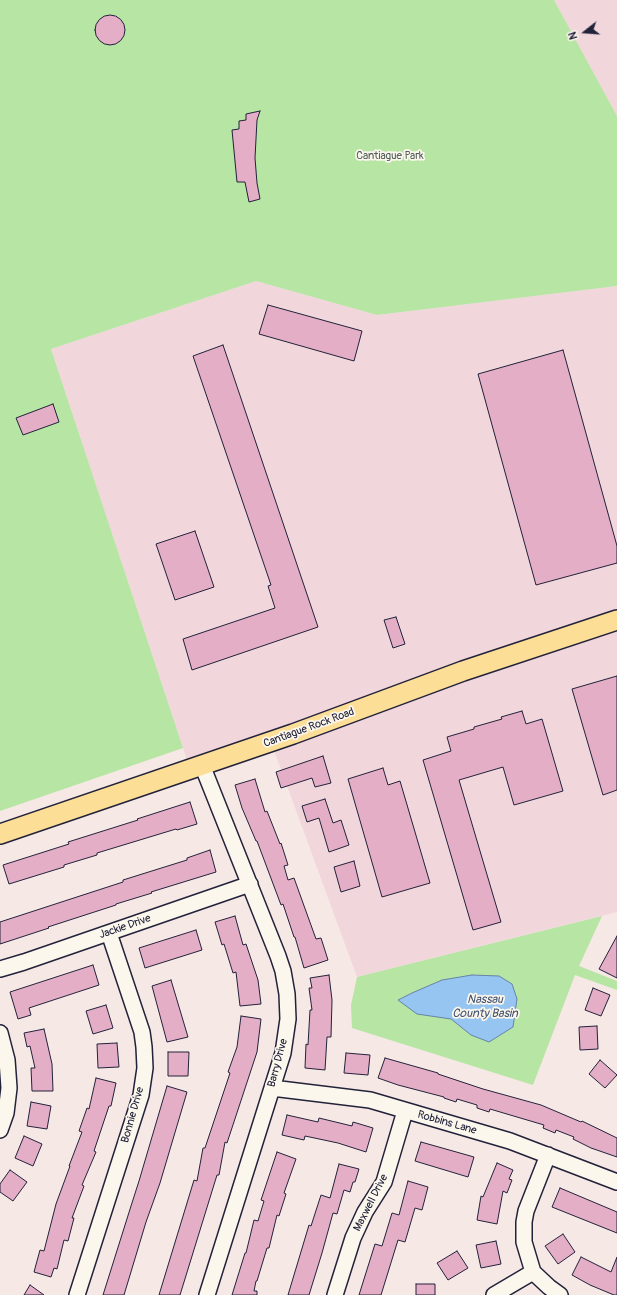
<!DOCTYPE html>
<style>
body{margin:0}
#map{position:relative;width:617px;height:1295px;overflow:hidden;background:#f6e8e4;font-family:Pangolin,sans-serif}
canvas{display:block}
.north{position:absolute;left:565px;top:12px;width:40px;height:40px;-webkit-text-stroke:3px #fbf7ec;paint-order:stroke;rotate:253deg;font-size:11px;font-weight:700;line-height:16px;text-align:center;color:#22223b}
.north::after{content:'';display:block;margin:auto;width:14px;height:18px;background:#22223b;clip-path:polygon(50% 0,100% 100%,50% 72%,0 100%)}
</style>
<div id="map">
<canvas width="617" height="1295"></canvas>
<div class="north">N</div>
</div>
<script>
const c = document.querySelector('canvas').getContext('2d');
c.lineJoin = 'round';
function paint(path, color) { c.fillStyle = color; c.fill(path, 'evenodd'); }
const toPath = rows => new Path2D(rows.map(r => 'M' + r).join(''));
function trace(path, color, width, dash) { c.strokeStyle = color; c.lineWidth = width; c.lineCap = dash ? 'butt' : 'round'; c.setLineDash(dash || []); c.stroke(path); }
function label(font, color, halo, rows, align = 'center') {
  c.font = font + ' Pangolin,sans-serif'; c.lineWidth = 3.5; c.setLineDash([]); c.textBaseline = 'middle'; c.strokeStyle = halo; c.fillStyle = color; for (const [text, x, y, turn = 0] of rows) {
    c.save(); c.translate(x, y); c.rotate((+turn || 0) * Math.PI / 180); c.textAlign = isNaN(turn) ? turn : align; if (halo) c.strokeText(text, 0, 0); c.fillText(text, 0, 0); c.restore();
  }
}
const built = toPath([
 [554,0,617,0,617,116],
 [256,281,377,315,617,286,617,912,357,977,268,734,187,760,51,349]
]);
const green = toPath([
 [0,0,554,0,617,116,617,286,377,315,256,281,51,349,183,748,0,811],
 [602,916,579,966,617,981,617,990,575,975,533,1085,352,1028,351,1005,357,977]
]);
const water = toPath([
 [472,975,499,976,512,984,517,999,513,1027,489,1042,471,1035,451,1019,417,1014,398,1000,412,993,442,980,472,975]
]);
const building = toPath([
 '95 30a15 15 0 1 1 30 0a15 15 0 1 1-30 0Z',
 [260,111,257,120,255,158,257,183,260,199,249,202,245,182,237,182,232,130,239,129,239,121,246,120,246,114,260,111],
 [268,305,362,331,354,361,259,334,268,305],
 [223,345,318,627,192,670,183,639,275,608,268,586,271,585,193,356,223,345],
 [563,350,617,546,617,563,536,585,478,374,563,350],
 [53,404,59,422,23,435,16,418,53,404],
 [195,531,214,587,175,600,156,544,195,531],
 [396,617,405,644,393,648,384,620,396,617],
 [617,676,617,790,603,795,572,689,617,676],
 [522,711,526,724,542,719,563,791,514,805,503,767,459,780,501,922,473,930,423,760,451,751,447,737,474,729,474,727,502,719,501,717,522,711],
 [323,756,331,783,315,787,312,778,281,788,276,772,323,756],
 [383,768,388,785,400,781,430,883,382,897,348,779,383,768],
 [255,779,265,812,267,811,280,844,281,843,288,865,284,866,288,880,294,878,316,939,321,938,328,960,304,968,295,937,294,937,283,904,281,905,257,841,256,841,242,808,235,785,255,779],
 [325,799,333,823,341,820,349,845,329,852,319,818,307,822,302,806,325,799],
 [190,802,197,824,177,830,176,829,97,853,97,855,64,865,64,867,9,884,3,865,69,844,68,842,138,820,137,819,190,802],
 [210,850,216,872,151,892,152,893,116,904,116,905,48,927,49,928,0,944,0,922,123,882,123,880,187,860,187,858,210,850],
 [354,861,360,886,341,892,334,867,354,861],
 [235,916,243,945,246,944,258,980,261,1004,240,1006,236,972,233,973,224,944,222,945,215,922,235,916],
 [196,930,202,950,145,968,139,948,196,930],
 [617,936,617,978,599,969,617,936],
 [93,965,99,985,29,1008,31,1015,18,1019,10,992,93,965],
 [329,975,332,1000,331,1037,327,1037,325,1070,305,1068,306,1044,308,1045,310,1010,312,1010,309,988,312,988,310,978,329,975],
 [171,980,188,1037,167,1042,152,986,171,980],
 [593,988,610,995,601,1016,585,1010,593,988],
 [106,1005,113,1028,93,1034,86,1011,106,1005],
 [241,1016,261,1019,257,1052,227,1143,225,1142,219,1175,217,1175,180,1295,159,1295,194,1180,197,1181,203,1148,205,1148,230,1073,228,1072,237,1047,241,1016],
 [597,1026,598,1049,580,1050,579,1027,597,1026],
 [44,1029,52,1064,53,1091,32,1091,31,1068,35,1068,30,1046,27,1047,24,1033,44,1029],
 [117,1043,119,1067,98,1068,97,1044,117,1043],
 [168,1052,189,1052,188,1076,168,1076,168,1052],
 [346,1053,370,1055,368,1075,344,1073,346,1053],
 [385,1058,438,1073,438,1074,483,1089,541,1105,581,1122,582,1121,617,1138,617,1157,591,1148,573,1139,574,1137,556,1130,555,1133,543,1128,544,1125,490,1109,489,1112,477,1108,477,1105,457,1099,456,1102,444,1098,444,1097,398,1085,378,1078,385,1058],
 [600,1060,617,1075,605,1088,589,1074,600,1060],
 [96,1078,116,1083,111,1106,109,1106,94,1151,96,1152,82,1185,84,1186,72,1218,74,1218,68,1241,64,1240,57,1269,54,1268,51,1277,34,1272,40,1250,44,1251,56,1204,70,1166,69,1166,82,1132,79,1131,87,1108,89,1109,96,1078],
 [167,1086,187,1092,160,1183,146,1222,124,1295,103,1295,131,1206,139,1181,167,1086],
 [31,1102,51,1106,47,1129,27,1126,31,1102],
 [287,1115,318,1122,319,1118,352,1126,353,1122,373,1128,366,1152,338,1143,305,1136,304,1140,282,1135,287,1115],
 [24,1136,42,1144,33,1166,15,1158,24,1136],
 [421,1142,474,1157,468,1177,415,1161,421,1142],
 [277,1152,296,1159,284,1193,286,1194,279,1216,277,1215,269,1248,267,1248,257,1281,256,1281,254,1291,257,1291,257,1295,232,1295,245,1253,246,1253,254,1220,258,1221,264,1201,261,1200,277,1152],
 [497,1163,513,1170,509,1179,512,1180,507,1193,503,1191,497,1224,477,1220,481,1196,483,1197,497,1163],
 [339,1164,359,1169,355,1182,353,1182,350,1192,344,1190,337,1214,333,1213,322,1253,309,1295,288,1295,309,1225,311,1226,321,1195,330,1198,339,1164],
 [10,1170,27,1182,13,1201,0,1192,0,1184,10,1170],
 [408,1181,428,1187,422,1210,415,1208,405,1242,398,1240,381,1295,359,1295,375,1244,382,1246,392,1213,399,1215,408,1181],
 [560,1188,617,1212,617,1233,552,1207,560,1188],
 [563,1234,575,1252,558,1264,545,1246,563,1234],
 [496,1241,501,1264,481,1268,476,1245,496,1241],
 [457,1251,468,1268,448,1280,437,1263,457,1251],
 [581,1257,611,1272,617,1257,617,1295,614,1295,590,1285,572,1275,581,1257],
 [416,1284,435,1284,435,1295,416,1295,416,1284],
 [30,1285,44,1295,24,1295,30,1285]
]);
const minor = toPath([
 [202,765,278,956,283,971,287,994,288,1019,283,1053,207,1295],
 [0,969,24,962,250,884],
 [0,1033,7,1060,9,1088,6,1113,0,1130],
 [272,1088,370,1100,510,1141,617,1182],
 [548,1155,526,1211,524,1222,524,1242,533,1272,549,1287,560,1295],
 [77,1295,141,1095,145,1068,144,1047,142,1032,109,933],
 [335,1295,353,1238,365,1212,384,1182,405,1111],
 [494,1295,533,1272]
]);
const major = toPath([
 [0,834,293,734,463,671,617,620]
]);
const parkNames = [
 ["Cantiague Park",390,156]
];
const streetNames = [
 ["Cantiague Rock Road",309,728,-20],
 ["Jackie Drive",125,927,-19],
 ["Barry Drive",278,1063,-75],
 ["Bonnie Drive",133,1115,-74],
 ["Robbins Lane",447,1123,16],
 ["Maxwell Drive",371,1203,-63]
];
const waterNames = [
 ["Nassau",485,1000],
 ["County Basin",485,1014]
];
paint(built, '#f1d7db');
paint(green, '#b6e5a4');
paint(water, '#95c5f0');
trace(water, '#6784a8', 1);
paint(building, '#e4aec6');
trace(building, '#22223b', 1);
trace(minor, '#22223b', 18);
trace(major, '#22223b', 22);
trace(minor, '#fbf7ec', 15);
trace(major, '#fcde96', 19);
label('11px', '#4e5c5a', '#fbf7ec', parkNames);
label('11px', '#22223b', '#fbf7ec', streetNames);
label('italic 12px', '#445371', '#fbf7ec', waterNames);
</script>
